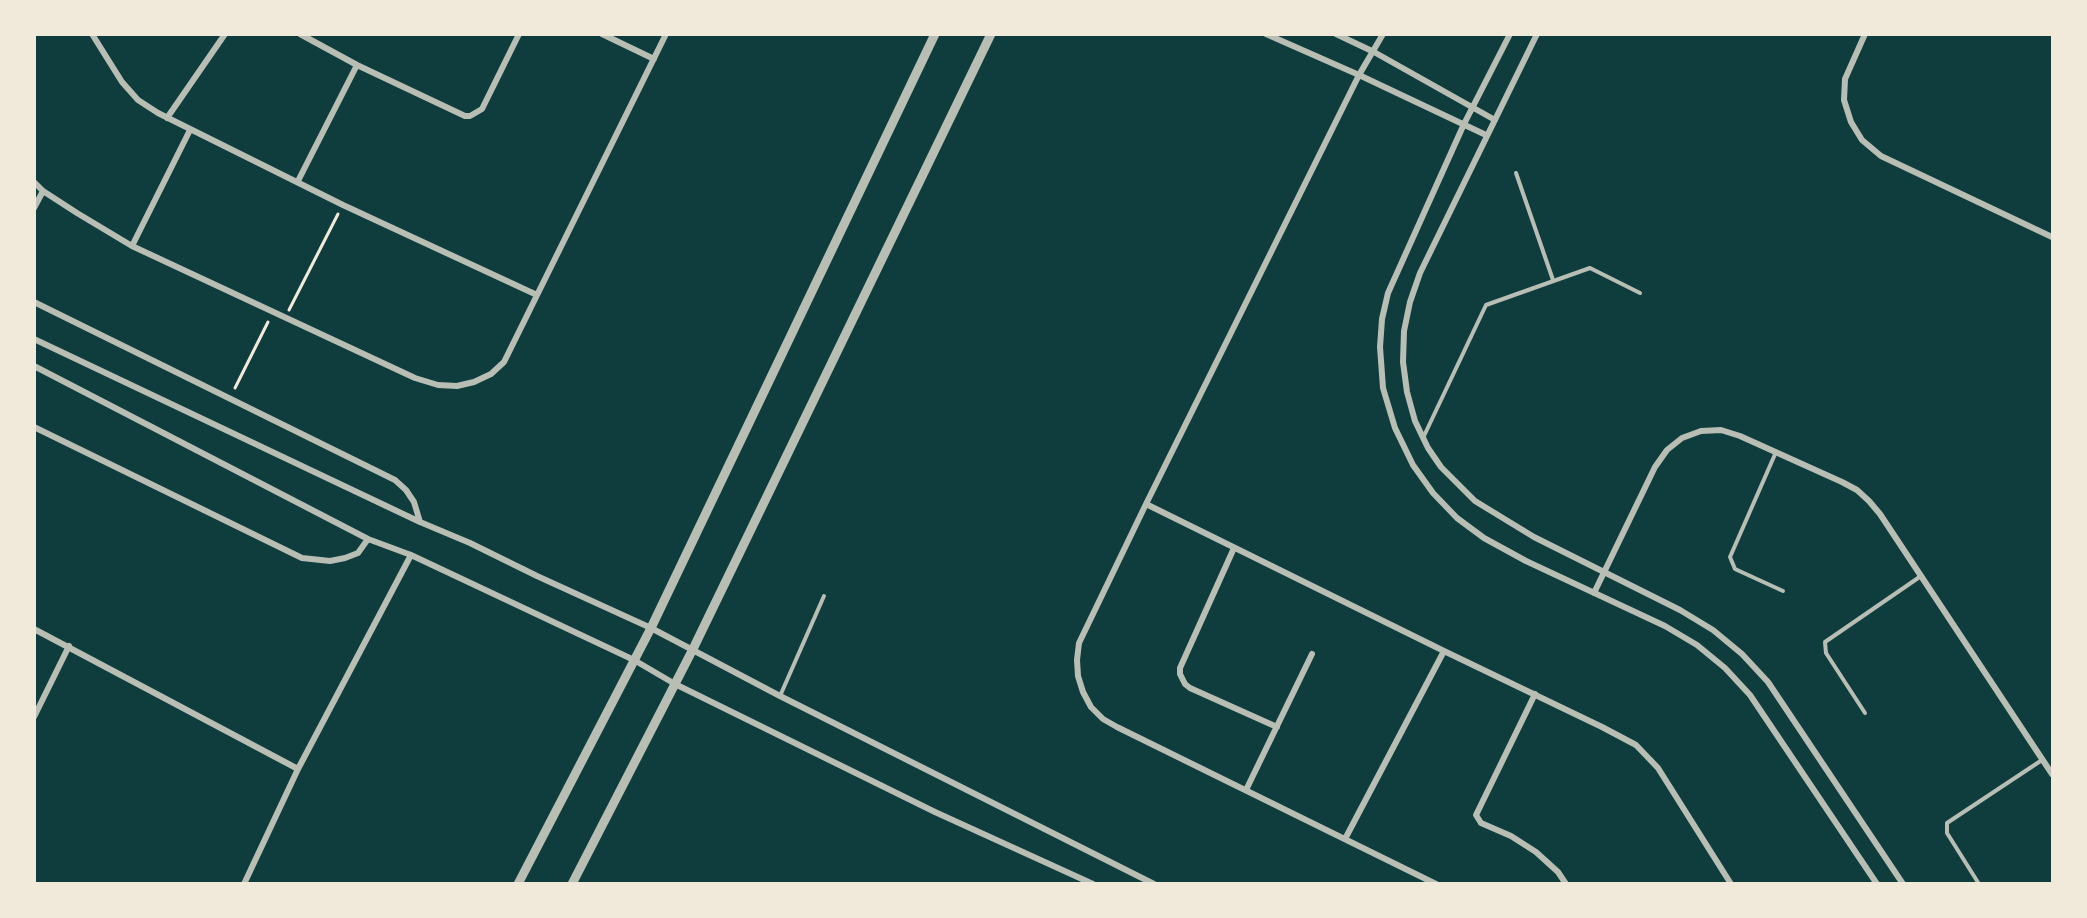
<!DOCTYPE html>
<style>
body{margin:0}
#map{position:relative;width:2087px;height:918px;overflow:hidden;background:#0f3d3e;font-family:Lato,sans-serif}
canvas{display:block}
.frame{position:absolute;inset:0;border:36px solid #f1e9da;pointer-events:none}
</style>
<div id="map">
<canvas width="2087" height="918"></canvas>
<div class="frame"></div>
</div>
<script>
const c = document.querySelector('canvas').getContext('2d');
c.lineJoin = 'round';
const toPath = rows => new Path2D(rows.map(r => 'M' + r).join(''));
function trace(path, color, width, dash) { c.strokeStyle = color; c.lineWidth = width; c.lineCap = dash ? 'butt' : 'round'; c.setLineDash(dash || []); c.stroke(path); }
const path = toPath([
 [289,310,338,214],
 [235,388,268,322]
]);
const service = toPath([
 [1516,173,1553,280],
 [1423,438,1486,305,1590,268,1640,293],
 [1776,452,1730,557,1735,569,1783,591],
 [780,696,824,596],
 [1865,713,1826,653,1825,642,1921,576],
 [1979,884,1947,833,1947,823,2042,760]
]);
const minor = toPath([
 [92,34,122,82,138,100,158,113,343,205,537,295],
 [300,34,357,65,465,116,470,116,482,109,519,34],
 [602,34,654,59],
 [1266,34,1359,75,1486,135],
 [1336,34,1374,52,1495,120],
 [1383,34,1359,75,1146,504,1079,643,1077,660,1078,676,1083,692,1091,707,1103,719,1117,727,1436,884],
 [1510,34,1464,124,1388,293,1382,319,1380,347,1383,388,1395,428,1413,465,1433,493,1457,518,1484,538,1526,561,1665,626,1697,645,1725,668,1750,695,1877,884],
 [1537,34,1420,273,1410,302,1404,331,1403,362,1407,392,1415,421,1428,448,1441,467,1475,501,1534,537,1680,610,1713,630,1742,654,1768,682,1903,884],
 [1865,34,1845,79,1844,100,1851,122,1862,140,1881,156,2052,237],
 [167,118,225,34],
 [298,181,357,65],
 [34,182,43,191,77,213,132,246,415,378,438,385,457,386,474,382,491,374,504,362,666,34],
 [34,208,43,191],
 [132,246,190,130],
 [34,302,395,480,406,490,414,502,420,522],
 [34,339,420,522,470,543,537,576,651,628,780,696,1154,884],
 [34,366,368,539,411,555,634,660,675,684,935,812,1093,884],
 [34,427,302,558,330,561,345,558,358,553,368,539],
 [1146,504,1444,651,1602,727,1636,745,1658,768,1731,884],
 [1234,548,1180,668,1180,674,1185,684,1190,688,1277,727],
 [1594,593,1655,467,1667,450,1682,438,1701,431,1721,430,1740,436,1842,482,1857,490,1869,501,1880,514,2052,774],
 [34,629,298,769],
 [1535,694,1476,815,1481,823,1511,836,1536,852,1558,872,1566,884],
 [34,717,69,646],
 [1246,790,1312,654],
 [1345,839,1444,651],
 [244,884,298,769,411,555]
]);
const tertiary = toPath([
 [518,884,651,628,935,34],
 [572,884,693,649,991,34]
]);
trace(path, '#f1e9da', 3);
trace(service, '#b8beb3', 4);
trace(minor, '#b8beb3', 6);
trace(tertiary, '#b8beb3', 9);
</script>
